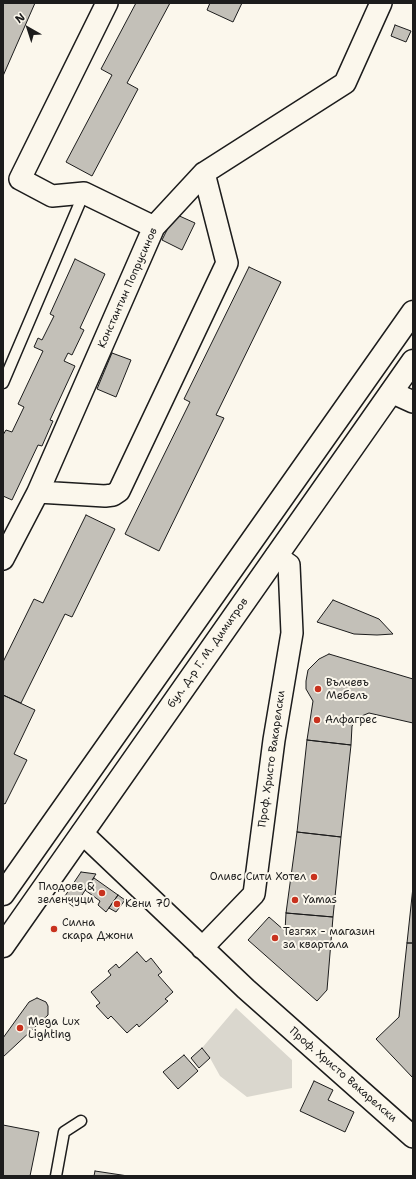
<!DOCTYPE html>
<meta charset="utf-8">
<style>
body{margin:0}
#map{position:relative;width:416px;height:1179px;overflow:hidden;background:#fbf7ec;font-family:"Shantell Sans",sans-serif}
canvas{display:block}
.frame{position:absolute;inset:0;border:4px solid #1c1c1c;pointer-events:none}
.north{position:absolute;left:8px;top:8px;width:40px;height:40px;-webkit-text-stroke:3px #fbf7ec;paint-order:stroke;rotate:321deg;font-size:11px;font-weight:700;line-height:16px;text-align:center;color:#1c1c1c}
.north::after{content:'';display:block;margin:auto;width:14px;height:18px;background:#1c1c1c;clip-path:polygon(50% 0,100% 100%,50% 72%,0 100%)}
</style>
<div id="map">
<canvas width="416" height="1179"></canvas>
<div class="frame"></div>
<div class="north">N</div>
</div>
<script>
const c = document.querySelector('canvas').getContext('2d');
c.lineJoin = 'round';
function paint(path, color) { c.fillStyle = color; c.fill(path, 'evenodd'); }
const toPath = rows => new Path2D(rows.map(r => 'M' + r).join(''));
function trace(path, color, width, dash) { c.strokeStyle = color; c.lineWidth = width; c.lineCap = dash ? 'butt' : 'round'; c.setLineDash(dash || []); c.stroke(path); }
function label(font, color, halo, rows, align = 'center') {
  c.font = font + ' "Shantell Sans",sans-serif'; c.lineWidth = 4; c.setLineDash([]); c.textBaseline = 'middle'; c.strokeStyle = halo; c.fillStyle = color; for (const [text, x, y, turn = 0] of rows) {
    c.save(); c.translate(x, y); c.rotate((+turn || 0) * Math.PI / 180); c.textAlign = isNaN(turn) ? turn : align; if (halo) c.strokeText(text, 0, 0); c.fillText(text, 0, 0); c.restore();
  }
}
const green = toPath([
 [236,1008,292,1060,292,1088,247,1097,220,1076,210,1058,202,1048]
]);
const building = toPath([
 [3,3,35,3,3,76,3,3],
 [136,3,170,3,127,83,138,89,92,176,66,162,112,75,101,69,136,3],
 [210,3,242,3,233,22,207,10,210,3],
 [395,25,411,31,406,42,391,36,395,25],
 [175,214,195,223,182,250,162,240,175,214],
 [75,259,105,274,80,328,84,330,72,355,68,353,64,361,75,366,50,420,53,421,42,446,38,445,12,500,3,496,3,435,6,430,12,432,24,407,18,404,43,351,34,347,38,338,42,340,54,316,50,314,75,259],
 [249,267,281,282,216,415,224,418,159,551,125,534,190,402,184,399,249,267],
 [112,353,131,360,116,397,97,389,112,353],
 [86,515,115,529,72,617,65,614,21,703,3,695,3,662,34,599,43,603,86,515],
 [333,600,379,619,393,634,377,635,354,634,317,622,333,600],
 [329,654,413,679,413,723,369,713,359,717,352,726,351,745,307,740,313,701,306,689,306,681,308,670,319,659,329,654],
 [3,695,35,710,14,754,27,760,5,804,3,803,3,695],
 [307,740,351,745,341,837,297,832,307,740],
 [297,832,341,837,333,917,286,913,297,832],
 [81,872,96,874,74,907,63,899,81,872],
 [94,878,118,895,106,912,98,905,100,901,85,890,94,878],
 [413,887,413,943,407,943,413,887],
 [118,895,125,900,116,912,109,908,118,895],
 [286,913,333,917,327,990,317,1001,248,940,269,917,285,931,286,913],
 [407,943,413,943,413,1078,376,1039,399,1017,407,943],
 [137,952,146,962,151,958,162,972,158,975,173,992,165,999,168,1001,139,1027,137,1024,127,1033,111,1016,108,1019,96,1006,100,1003,91,992,111,975,108,971,116,964,119,968,137,952],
 [37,998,46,1002,48,1006,48,1015,3,1057,3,1038,29,1002,37,998],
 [202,1048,210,1058,199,1068,191,1058,202,1048],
 [184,1055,198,1071,178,1089,163,1072,184,1055],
 [314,1081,333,1090,328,1100,354,1112,345,1132,300,1111,314,1081],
 [3,1125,39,1132,30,1176,3,1176,3,1125],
 [95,1171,128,1176,94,1176,95,1171]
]);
const service = toPath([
 [3,383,84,193],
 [56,1176,64,1132,81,1121]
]);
const minor = toPath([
 [107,3,20,179,52,196,84,193,154,227],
 [391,392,413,402],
 [38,492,105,496,113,495,119,491,227,263,204,173],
 [3,559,38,492,154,227,204,173,345,83,381,3],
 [82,833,246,989,413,1137],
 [202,948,254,894,274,740,292,633,289,565,276,556]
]);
const primary = toPath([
 [3,894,413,312],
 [3,946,413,361]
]);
const markers = [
 [318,689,4,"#c8321e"],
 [317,720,4,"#c8321e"],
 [314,877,4,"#c8321e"],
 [102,893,4,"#c8321e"],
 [295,900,4,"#c8321e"],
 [117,904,4,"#c8321e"],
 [54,929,4,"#c8321e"],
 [275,938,4,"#c8321e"],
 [20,1028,4,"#c8321e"]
];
const streetNames = [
 ["Константин Попрусинов",128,288,-66],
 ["бул. Д-р Г. М. Димитров",208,653,-55],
 ["Проф. Христо Вакарелски",272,759,-82],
 ["Проф. Христо Вакарелски",343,1075,41]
];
const poiNames = [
 ["Вълчевъ",326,683],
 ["Мебелъ",326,696],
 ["Алфагрес",325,720],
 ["Оливс Сити Хотел",306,877,"right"],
 ["Плодове &",94,887,"right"],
 ["зеленчуци",94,900,"right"],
 ["Yamas",303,900],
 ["Кени 70",125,904],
 ["Силна",62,923],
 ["скара Джони",62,936],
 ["Тезгях - магазин",283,932],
 ["за квартала",283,945],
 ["Mega Lux",28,1022],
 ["Lighting",28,1035]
];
paint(green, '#dad7ce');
paint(building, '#c3c0b8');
trace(building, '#1c1c1c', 1);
trace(service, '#1c1c1c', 13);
trace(minor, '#1c1c1c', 24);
trace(primary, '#1c1c1c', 25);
trace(service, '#fbf7ec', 10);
trace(minor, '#fbf7ec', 21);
trace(primary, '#fbf7ec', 22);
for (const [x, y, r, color] of markers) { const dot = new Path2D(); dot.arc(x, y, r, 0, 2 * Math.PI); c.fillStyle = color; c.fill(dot); trace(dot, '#fbf7ec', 1.5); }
label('11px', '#1c1c1c', '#fbf7ec', streetNames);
label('11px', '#1c1c1c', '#fbf7ec', poiNames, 'left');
</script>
